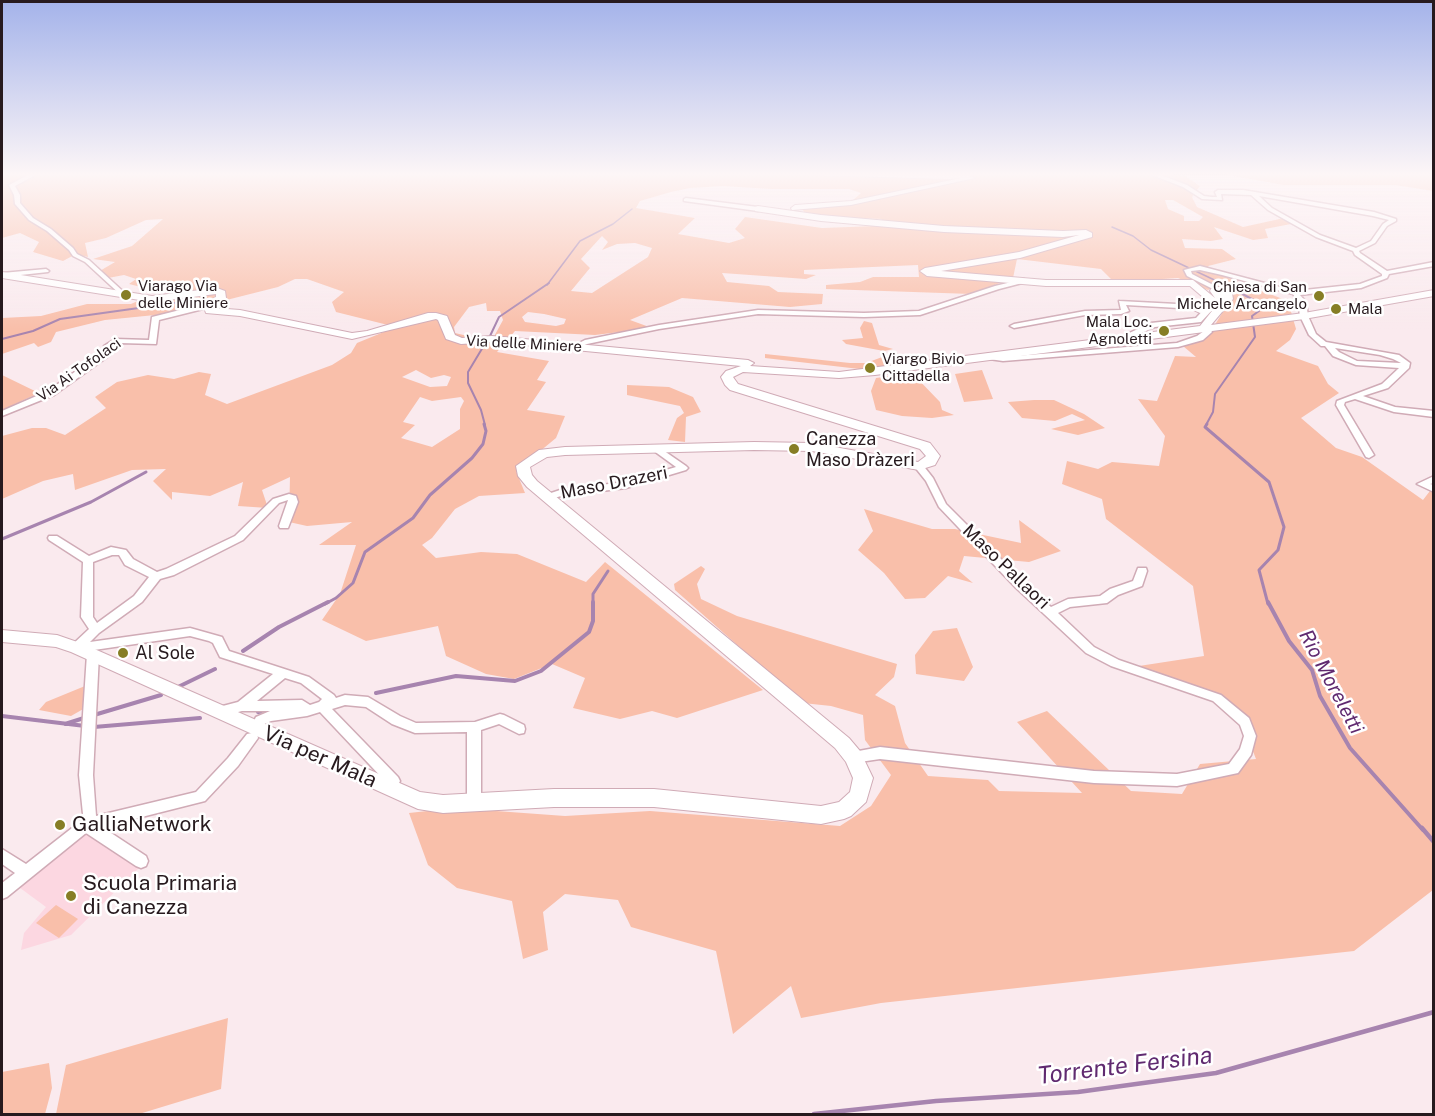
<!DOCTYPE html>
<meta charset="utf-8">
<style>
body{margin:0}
#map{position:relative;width:1435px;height:1116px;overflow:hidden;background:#faeaee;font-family:"Public Sans",sans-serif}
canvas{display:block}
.frame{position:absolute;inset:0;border:3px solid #271a1e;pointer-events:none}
</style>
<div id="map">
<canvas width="1435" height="1116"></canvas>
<div class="frame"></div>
</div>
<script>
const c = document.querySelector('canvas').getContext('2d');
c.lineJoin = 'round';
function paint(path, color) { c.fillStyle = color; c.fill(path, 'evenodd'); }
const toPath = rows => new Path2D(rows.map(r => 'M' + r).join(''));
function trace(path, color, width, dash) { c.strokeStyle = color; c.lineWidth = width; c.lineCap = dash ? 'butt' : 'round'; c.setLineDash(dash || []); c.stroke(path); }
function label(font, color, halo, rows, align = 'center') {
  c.font = font + ' "Public Sans",sans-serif'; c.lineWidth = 5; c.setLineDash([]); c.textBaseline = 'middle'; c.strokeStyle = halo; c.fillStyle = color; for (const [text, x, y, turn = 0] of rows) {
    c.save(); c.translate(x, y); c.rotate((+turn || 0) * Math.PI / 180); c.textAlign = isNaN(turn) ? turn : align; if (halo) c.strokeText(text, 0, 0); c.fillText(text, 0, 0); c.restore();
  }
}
const built = toPath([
 [82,831,139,868,71,935,21,950,24,933,46,907,16,885]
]);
const green = toPath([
 [2,173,1164,173,1185,176,1200,186,1192,197,1197,207,1243,227,1284,218,1291,224,1265,229,1268,238,1253,240,1214,227,1223,239,1211,241,1182,239,1185,248,1222,249,1236,259,1208,266,1210,271,1288,301,1296,329,1290,340,1276,351,1318,366,1328,384,1339,393,1301,418,1336,448,1362,457,1423,500,1433,487,1433,890,1354,951,881,1003,801,1018,791,986,733,1034,716,951,631,927,618,900,565,894,543,912,548,950,523,959,512,901,457,888,428,865,409,813,455,808,565,816,650,811,840,826,871,806,891,775,865,740,863,715,831,706,803,703,675,590,674,584,701,566,705,569,697,584,701,599,737,616,897,664,894,677,875,695,895,706,905,743,928,776,988,780,999,791,1082,793,1017,722,1047,711,1131,791,1182,794,1200,764,1256,759,1236,708,1126,668,1204,656,1193,586,1106,519,1102,499,1062,484,1067,461,1098,469,1112,462,1159,466,1165,436,1138,399,1157,401,1175,356,1196,357,1183,346,1211,331,1234,294,1218,285,1208,290,1178,278,1132,281,1111,279,1101,269,1017,259,1013,278,971,294,826,289,826,285,860,282,873,277,919,277,918,265,804,270,804,274,816,275,806,279,722,273,727,282,769,286,778,292,823,294,822,304,790,307,682,298,630,320,652,328,595,335,515,331,497,352,549,361,537,380,546,382,527,410,565,416,556,438,516,471,525,493,479,496,455,509,432,538,422,545,436,558,481,552,517,554,586,582,605,562,763,690,677,718,652,711,620,719,573,708,585,678,552,664,514,679,486,674,446,656,438,626,366,641,322,620,340,594,356,545,319,545,352,522,307,526,289,522,290,477,262,490,268,508,238,506,243,482,210,496,172,492,172,500,153,481,166,469,132,470,75,490,73,474,43,481,2,499,2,436,32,428,46,428,65,435,106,408,95,397,117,382,148,375,174,379,199,372,211,374,205,395,227,404,332,365,351,353,357,343,396,327,336,312,332,302,344,292,307,279,295,279,278,287,175,313,105,320,56,332,51,342,38,347,34,343,2,354,2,318,41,316,87,304,131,304,140,300,165,300,184,287,170,285,157,291,129,284,136,279,124,275,108,278,98,272,115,262,93,259,132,246,163,219,146,220,106,238,85,243,88,257,76,254,63,261,33,252,39,242,20,233,2,238],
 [723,186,770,189,849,189,861,193,852,201,800,206,807,216,882,219,875,226,822,228,745,217,735,229,745,238,729,243,678,234,695,218,636,208,640,201,671,192,690,188],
 [1165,200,1173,200,1203,217,1199,221,1184,221,1184,216,1168,209],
 [602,236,608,242,602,250,617,244,635,243,652,248,648,257,592,293,571,291,590,268,581,259],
 [486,303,487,311,500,311,503,320,491,342,475,343,472,337,455,333,454,327,469,307],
 [528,312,544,314,566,319,564,324,556,326,525,322,522,317],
 [416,370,431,378,444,375,451,377,447,386,430,387,402,377],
 [420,397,432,401,461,397,464,401,460,409,460,429,432,447,401,438,415,425,403,422],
 [1218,173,1433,173,1433,191,1395,185,1283,185],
 [864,321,872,323,879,345,893,349,884,351,846,344,842,340,863,338,860,328],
 [765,354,850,363,866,363,885,356,891,358,889,367,868,370,765,358],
 [982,370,993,399,964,402,955,374],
 [912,373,940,402,942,410,954,415,932,418,902,416,876,410,871,391,876,378],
 [2,375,39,393,2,410],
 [627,385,669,387,693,397,701,412,686,417,685,442,668,440,677,418,684,413,680,406,627,395],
 [1034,400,1054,400,1084,414,1105,428,1078,435,1051,429,1085,420,1072,414,1055,421,1022,418,1008,402],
 [864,509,932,529,955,529,1021,543,1019,520,1061,551,1029,562,964,556,959,571,973,583,948,576,925,598,905,599,884,573,858,550,873,531],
 [957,628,973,667,964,681,916,674,915,655,933,631],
 [85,686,85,708,71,716,39,710,46,702],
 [56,905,78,919,59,938,36,923],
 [228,1018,221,1089,139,1114,56,1114,66,1065],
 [49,1063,52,1088,45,1114,2,1114,2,1072]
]);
const streamFar4 = toPath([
 [1112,227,1133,236,1151,250,1225,285],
 [547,285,580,241,613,224,632,209]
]);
const streamFar3 = toPath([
 [490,336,499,317,549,283],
 [2,339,33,331,60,319,203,299],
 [485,425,481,410,468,383,468,372,486,342],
 [1206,425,1213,412,1215,394,1255,337,1252,316,1259,311,1261,304,1222,283]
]);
const streamFar2 = toPath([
 [1207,424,1205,427,1269,482,1284,527,1278,550,1259,570,1268,604],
 [2,539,91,502,146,472],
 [325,604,336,598,353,583,365,552,413,518,430,495,472,458,483,444,486,431,484,424],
 [593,604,593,594,608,571]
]);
const streamFar1 = toPath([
 [1268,602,1289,641,1312,670,1320,696,1350,748,1423,830],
 [243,651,279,627,328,602],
 [178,687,215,669],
 [376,693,456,676,515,681,541,671,589,632,593,621,593,602],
 [258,712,268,711],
 [94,715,161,695],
 [2,716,85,726],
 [65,724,84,718],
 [94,727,200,718]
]);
const stream = toPath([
 [1422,828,1434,842],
 [814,1114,936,1101,1078,1092,1216,1073,1434,1012]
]);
const street = toPath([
 [32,173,39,173,15,186,20,195,20,203,33,218,51,229,73,248,77,254,89,260,127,295,127,297,123,297,85,262,73,256,69,250,47,231,29,220,15,204,14,195,9,185,32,173],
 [970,173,978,173,966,177,966,175,970,173],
 [1147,173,1155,173,1187,185,1204,196,1212,197,1217,197,1215,192,1218,190,1243,190,1374,212,1396,219,1396,221,1387,226,1375,243,1359,251,1360,253,1387,271,1434,262,1434,266,1389,274,1387,278,1361,288,1300,295,1306,302,1308,316,1316,334,1326,342,1399,355,1410,363,1409,368,1388,388,1363,396,1395,407,1434,411,1434,417,1394,412,1355,399,1345,402,1344,405,1374,455,1369,458,1366,457,1336,405,1337,401,1382,384,1399,368,1356,365,1333,356,1325,346,1321,346,1309,335,1300,316,1298,302,1293,294,1222,275,1200,270,1191,271,1192,274,1221,289,1222,290,1219,292,1187,276,1184,270,1200,266,1295,291,1360,284,1382,276,1382,274,1355,255,1353,251,1316,237,1268,210,1251,195,1221,194,1222,200,1202,199,1183,187,1147,173],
 [1259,196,1373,216,1389,220,1383,224,1371,241,1356,248,1320,235,1272,208,1259,196],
 [1335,348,1380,355,1393,359,1401,363,1357,361,1339,352,1335,348],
 [686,198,758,207,761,209,758,211,684,201,684,199,686,198],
 [46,269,49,271,48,272,2,277,2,273,46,269],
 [1024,279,1026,280,1026,282,999,289,920,315,864,317,758,314,659,329,587,344,577,348,573,346,585,340,659,325,758,310,864,313,919,311,995,286,1024,279],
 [1119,301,1196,305,1200,307,1196,309,1126,305,1129,311,1121,314,1085,315,1014,328,1010,326,1014,324,1085,311,1121,310,1119,301],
 [208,303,212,305,211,307,159,320,156,344,120,343,112,348,114,350,110,355,54,395,2,416,2,411,48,391,104,351,104,346,115,339,149,340,152,317,208,303],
 [1207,306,1214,308,1201,322,1155,327,1121,342,1114,340,1151,323,1196,318,1207,306],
 [1203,327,1209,327,1212,332,1203,340,1178,347,1003,361,989,359,985,357,989,355,1003,357,1177,343,1197,336,1204,331,1203,327],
 [657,446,686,466,688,468,686,470,626,488,561,496,548,500,543,497,545,495,560,490,625,482,676,467,654,451,652,449,654,447,657,446],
 [919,463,922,464,933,478,946,504,1024,582,1051,607,1068,599,1100,596,1110,589,1133,581,1138,568,1146,568,1147,571,1142,586,1118,595,1107,603,1070,607,1058,613,1094,647,1119,660,1221,695,1249,718,1256,736,1251,755,1238,773,1177,786,1094,783,880,759,853,763,848,761,846,757,848,753,880,747,1094,771,1177,774,1229,764,1240,749,1244,736,1240,725,1213,701,1111,666,1086,653,1016,588,939,507,926,481,914,466,919,463],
 [1434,476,1434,483,1430,484,1434,485,1434,492,1417,484,1434,476],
 [289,494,296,496,298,502,288,528,280,528,279,526,288,500,279,503,243,540,174,575,160,579,142,602,99,633,90,642,190,628,222,637,229,651,309,677,334,695,336,698,345,695,368,697,400,716,416,723,475,722,500,714,504,715,524,725,525,729,524,733,519,734,499,724,481,730,481,803,479,807,474,809,469,807,467,803,467,732,415,733,392,724,366,707,345,705,332,709,398,777,400,781,395,791,390,793,385,791,383,787,386,782,320,712,307,716,271,721,260,726,256,725,254,721,256,717,270,711,242,711,219,717,215,716,213,712,215,708,238,702,273,674,220,657,213,643,209,641,190,636,94,650,99,654,93,775,96,816,196,792,228,758,247,734,252,733,257,734,258,738,238,766,205,801,102,827,146,856,148,861,146,866,141,868,136,866,86,833,7,897,2,899,2,883,15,873,2,864,2,849,26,864,81,821,83,814,79,775,87,654,89,651,77,652,73,651,71,648,73,644,89,629,81,617,83,562,49,540,48,538,49,536,57,536,89,556,111,547,126,550,133,559,157,572,166,569,235,536,273,499,289,494],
 [112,555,119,555,125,565,149,577,134,596,97,623,93,617,93,562,112,555],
 [285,678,301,683,322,699,319,702,310,705,302,700,257,701,285,678]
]);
const secondary = toPath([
 [811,173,961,173,975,178,851,205,792,210,791,208,795,205,851,201,961,178,949,179,815,175,811,173],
 [758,206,821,215,944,226,1063,231,1086,230,1092,233,1092,237,1020,258,941,271,1046,280,1193,280,1215,298,1210,291,1211,289,1219,287,1232,293,1233,299,1211,325,1304,313,1434,290,1434,296,1304,319,875,375,839,378,743,372,733,377,738,384,930,443,940,456,935,465,919,470,812,451,754,450,565,455,547,457,530,467,532,475,537,481,849,738,860,751,873,778,866,802,851,816,844,819,821,824,654,807,554,807,443,813,418,809,71,652,56,647,2,642,2,630,57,635,83,644,420,792,443,795,554,789,654,789,821,806,839,802,850,792,853,778,846,762,835,748,527,487,518,476,516,466,539,450,565,447,754,442,812,443,918,462,926,456,920,449,730,390,725,385,721,377,726,371,741,366,492,342,461,344,446,339,438,320,436,319,352,339,240,316,206,313,203,305,216,297,216,294,152,302,2,278,2,272,152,296,217,288,225,291,226,298,214,306,214,308,240,310,352,333,367,331,428,313,436,313,447,316,455,335,462,338,492,336,748,360,754,363,750,366,839,372,1200,326,1212,311,1200,313,1192,309,1192,305,1204,298,1190,286,1046,286,927,276,920,271,925,268,1019,252,1079,235,1063,237,944,232,821,221,755,211,755,207,758,206]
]);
const markers = [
 [126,295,6,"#867e25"],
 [1319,296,6,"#867e25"],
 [1336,309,6,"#867e25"],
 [1164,331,6,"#867e25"],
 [870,368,6,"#867e25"],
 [794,449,6,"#867e25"],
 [123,653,6,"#867e25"],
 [60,825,6,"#867e25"],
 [71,896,6,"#867e25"]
];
const farPoinames = [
 ["Viarago Via",138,286],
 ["delle Miniere",138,303],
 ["Chiesa di San",1307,287,"right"],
 ["Michele Arcangelo",1307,304,"right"],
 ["Mala",1348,309],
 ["Mala Loc.",1152,322,"right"],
 ["Agnoletti",1152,339,"right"],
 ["Viargo Bivio",882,359],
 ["Cittadella",882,376]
];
const farStreetnames = [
 ["Via delle Miniere",524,344,3],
 ["Via Ai Tofolaci",79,370,-35]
];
const poiNames = [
 ["Canezza",806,439],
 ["Maso Dràzeri",806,460],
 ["Al Sole",135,653]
];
const streetNames = [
 ["Maso Drazeri",614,483,-11],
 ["Maso Pallaori",1006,567,44]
];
const waterNames = [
 ["Rio Moreletti",1331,682,62]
];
const nearStreetnames = [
 ["Via per Mala",320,757,24]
];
const nearPoinames = [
 ["GalliaNetwork",72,825],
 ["Scuola Primaria",83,884],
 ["di Canezza",83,908]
];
const nearWaternames = [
 ["Torrente Fersina",1125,1066,-7]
];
paint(built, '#fcd7e1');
paint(green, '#f9bfaa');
trace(streamFar4, '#a784af', 1.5);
trace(streamFar3, '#a784af', 2);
trace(streamFar2, '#a784af', 3);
trace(streamFar1, '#a784af', 4);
trace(stream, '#a784af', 4.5);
trace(street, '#d0abb6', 3);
trace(secondary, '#d0abb6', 2);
paint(street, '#fff');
paint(secondary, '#fff');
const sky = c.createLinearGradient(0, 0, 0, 329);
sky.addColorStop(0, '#a4b3ea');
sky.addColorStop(0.53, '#fdf6f7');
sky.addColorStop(1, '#fdf6f700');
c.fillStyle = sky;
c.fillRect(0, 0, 1435, 329);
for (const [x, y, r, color] of markers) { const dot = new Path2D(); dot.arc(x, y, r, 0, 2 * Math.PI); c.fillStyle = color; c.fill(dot); trace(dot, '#fff', 2); }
label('15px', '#271a1e', '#fff', farPoinames, 'left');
label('15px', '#271a1e', '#fff', farStreetnames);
label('18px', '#271a1e', '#fff', poiNames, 'left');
label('18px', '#271a1e', '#fff', streetNames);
label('italic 20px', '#602a70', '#fff', waterNames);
label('21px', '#271a1e', '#fff', nearStreetnames);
label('21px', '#271a1e', '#fff', nearPoinames, 'left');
label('italic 24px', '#602a70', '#fff', nearWaternames);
</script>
